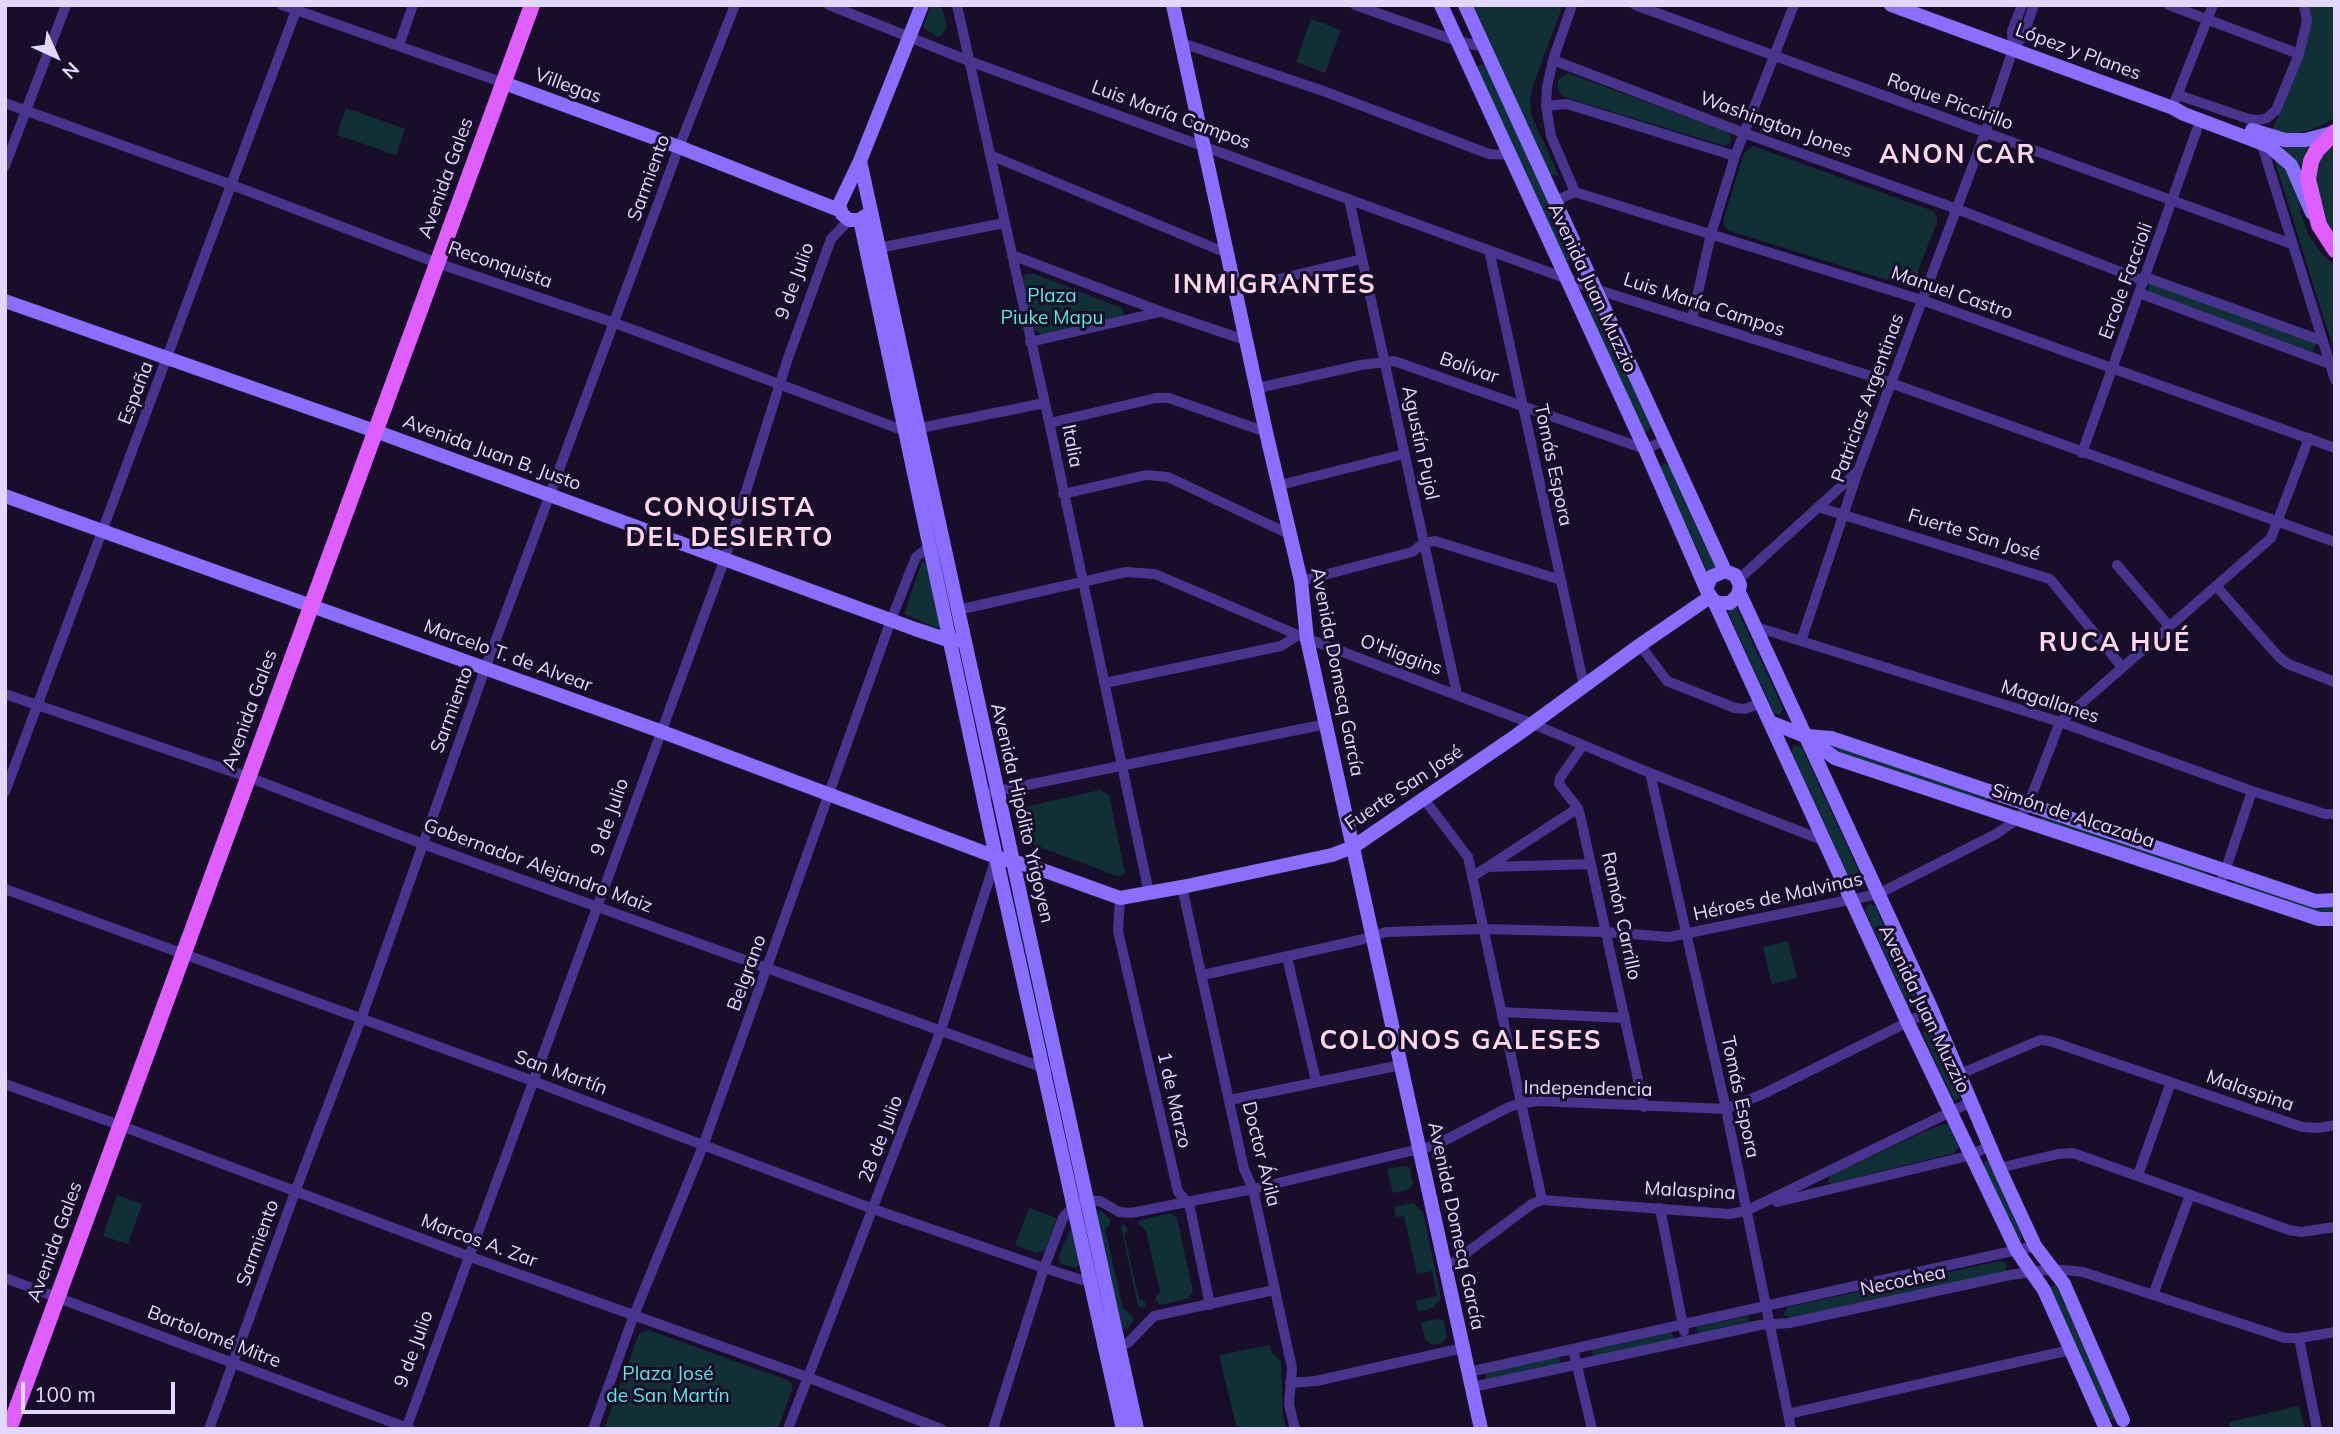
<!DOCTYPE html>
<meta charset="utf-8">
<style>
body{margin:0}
#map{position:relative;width:2340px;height:1434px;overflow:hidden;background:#180e2a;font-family:Mulish,sans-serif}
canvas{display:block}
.frame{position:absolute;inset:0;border:7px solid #e2d7ff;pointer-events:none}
.north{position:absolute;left:21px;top:21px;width:70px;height:70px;-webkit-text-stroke:5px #180e2a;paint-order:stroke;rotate:135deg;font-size:19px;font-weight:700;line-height:28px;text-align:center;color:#e2d7ff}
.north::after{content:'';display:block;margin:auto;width:24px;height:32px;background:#e2d7ff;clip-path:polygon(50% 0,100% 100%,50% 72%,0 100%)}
.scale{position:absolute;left:21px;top:1382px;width:154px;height:32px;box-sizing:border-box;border:4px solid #e2d7ff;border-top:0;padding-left:9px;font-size:21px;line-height:24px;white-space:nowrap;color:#e2d7ff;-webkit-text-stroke:5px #180e2a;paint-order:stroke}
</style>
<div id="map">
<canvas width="2340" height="1434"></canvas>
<div class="frame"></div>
<div class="north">N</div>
<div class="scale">100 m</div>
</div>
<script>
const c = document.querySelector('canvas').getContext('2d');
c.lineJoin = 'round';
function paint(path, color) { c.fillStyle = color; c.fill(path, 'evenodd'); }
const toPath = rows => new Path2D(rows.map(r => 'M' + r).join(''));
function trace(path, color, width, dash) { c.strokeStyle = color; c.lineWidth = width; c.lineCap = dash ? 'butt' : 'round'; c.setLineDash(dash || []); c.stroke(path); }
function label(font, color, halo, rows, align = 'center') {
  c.font = font + ' Mulish,sans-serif'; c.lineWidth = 6; c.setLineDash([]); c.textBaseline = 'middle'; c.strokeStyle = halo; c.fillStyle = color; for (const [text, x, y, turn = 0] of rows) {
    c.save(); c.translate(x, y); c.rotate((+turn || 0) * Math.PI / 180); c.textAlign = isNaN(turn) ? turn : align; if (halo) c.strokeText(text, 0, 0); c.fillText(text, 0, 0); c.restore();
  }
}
const green = toPath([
 [931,5,940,5,942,8,947,27,942,35,938,37,924,28,924,24],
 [1471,5,1563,5,1532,88,1530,100,1532,117,1559,176,1549,175],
 [2307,5,2335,5,2335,118,2313,129,2296,134,2271,133,2303,54],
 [1311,19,1341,30,1325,73,1296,62],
 [1483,64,1487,66,1573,256,1567,262,1563,260,1476,69,1477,66],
 [1568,73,1725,131,1730,135,1731,142,1725,146,1564,97,1559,92,1557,85,1559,79],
 [346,108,405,129,396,155,337,135],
 [2266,139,2315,141,2305,187],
 [2335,140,2335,240,2327,228,2312,182,2321,152],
 [1753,146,1933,211,1937,217,1937,222,1913,283,1906,286,1727,230,1724,225,1724,218,1744,153],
 [2276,154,2298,189,2301,214,2308,234,2320,252,2335,266,2335,354,2273,155],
 [1026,274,1035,274,1122,308,1124,314,1121,319,1041,335,1031,327,1020,281],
 [2150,283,2316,343,2313,352,2147,291],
 [1591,300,1595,303,1652,427,1646,432,1642,431,1585,302],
 [1665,463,1670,466,1718,567,1708,572,1659,468],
 [922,562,925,562,927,566,940,626,937,628,904,614],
 [1735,604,1783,709,1780,715,1774,713,1726,608],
 [1828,743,1988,797,1986,802,1827,748],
 [1794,745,1802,748,1863,880,1859,885,1853,885,1791,753],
 [1100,790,1109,795,1125,873,1120,877,1029,843,1022,837,1015,814,1020,808],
 [2042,815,2208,871,2206,876,2041,820],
 [2235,880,2320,909,2335,906,2335,912,2322,915,2234,885],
 [1015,894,1051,1058,1048,1058,1012,895],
 [1869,904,1875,906,1919,1001,1916,1008,1908,1006,1865,910],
 [1788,941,1797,978,1772,984,1763,947],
 [1930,1028,1960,1098,1954,1101,1922,1032],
 [1946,1124,1950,1125,1960,1145,1954,1153,1834,1183,1829,1183,1828,1180,1831,1175,1932,1128],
 [1988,1160,2023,1238,2018,1241,1982,1163],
 [1404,1166,1410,1168,1413,1184,1408,1190,1393,1193,1387,1169],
 [117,1195,142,1204,128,1244,103,1236],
 [1413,1203,1423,1212,1441,1298,1433,1308,1418,1312,1416,1301,1437,1296,1432,1271,1417,1274,1404,1216,1396,1217,1394,1207],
 [1029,1208,1057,1218,1045,1250,1036,1253,1015,1245],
 [1100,1210,1110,1219,1110,1225,1105,1229,1123,1308,1134,1318,1127,1330,1122,1328,1097,1216],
 [1170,1213,1177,1218,1193,1292,1187,1299,1160,1305,1155,1299,1160,1292,1146,1231,1138,1223,1141,1220],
 [1124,1224,1128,1230,1124,1234,1139,1299,1145,1301,1146,1306,1144,1308,1138,1306,1121,1227],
 [1070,1230,1072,1230,1080,1262,1077,1268,1062,1264,1058,1258],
 [2000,1261,2006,1263,2007,1266,2005,1271,1791,1318,1785,1316,1784,1313,1788,1307],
 [2056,1285,2115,1418,2109,1420,2050,1287],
 [1748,1316,1749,1322,1698,1333,1696,1327],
 [1439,1319,1444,1321,1447,1337,1442,1343,1433,1345,1425,1340,1421,1322],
 [648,1330,787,1380,792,1384,792,1389,778,1429,604,1429,639,1334],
 [1672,1332,1673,1339,1593,1356,1592,1350],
 [1270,1345,1272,1353,1281,1361,1283,1416,1286,1429,1237,1429,1219,1355],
 [1559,1357,1560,1364,1486,1379,1485,1373],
 [2299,1406,2305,1429,2230,1429,2229,1422]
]);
const street = toPath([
 [282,5,504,83],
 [829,5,969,61,1595,289,1874,377,2335,542],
 [957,5,1050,426,1149,893],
 [1355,5,1457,41,1485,47],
 [1572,5,1553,60,1547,87,1546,106,1551,136,1575,192],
 [1635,5,2292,244],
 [2169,5,2299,54],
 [1182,43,1326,92,1489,154,1510,155],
 [399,45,413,5],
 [2013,49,2023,36,2034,5],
 [1553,60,1744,133,1957,209,2144,281],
 [2178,95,2249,119,2259,120,2267,118,2276,110,2299,54,2307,21,2304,5],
 [2175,101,2213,5],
 [5,103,232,185,437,263,615,323,905,431,1045,403],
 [1546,106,1567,104,1735,156],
 [2261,142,2335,380],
 [990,155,1229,254],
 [5,166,66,5],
 [1349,199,1457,694],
 [1555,201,1575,192,1922,300,2335,448],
 [879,248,1004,223],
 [1489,250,1584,686],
 [1012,255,1162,312,1248,341],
 [2145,277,2323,341],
 [1237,289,1362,259],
 [2139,293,2330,364],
 [1692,319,1711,234,1735,156,1794,5],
 [1030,342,1160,312],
 [1258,388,1361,365,1394,361,1645,449,1664,441],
 [1050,423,1156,398,1169,398,1266,432],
 [2082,453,2200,121],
 [1280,485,1404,454],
 [1063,494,1146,475,1168,477,1291,535],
 [1818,507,2050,579,2122,667],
 [2117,565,2169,626],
 [1738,580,1858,471],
 [1301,581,1412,552,1424,543,1435,541,1561,580],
 [2216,586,2279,657,2288,664,2335,682],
 [958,610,1126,572,1155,574,1298,635,1533,724,1650,773,1822,840],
 [1753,626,2060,722,2252,791,2325,814,2335,814],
 [1801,641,1858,471,1985,133,2013,49,2012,31,2022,5],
 [1640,645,1667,681,1735,708,1745,709,1761,703],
 [1105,683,1281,646,1298,635],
 [5,694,248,777,423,844,1047,1069],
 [1583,745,1560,778,1559,784,1578,808,1581,819,1644,1107],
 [1650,773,1726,1109,1791,1429],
 [5,792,298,5],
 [983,794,1326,724],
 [1424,799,1468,857,1542,1200],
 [1487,867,1591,864],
 [1472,877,1578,808],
 [2220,886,2252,791],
 [1182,887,1244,1169,1253,1189,1292,1368,1289,1404,1295,1429],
 [5,889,533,1081,873,1209,1044,1268,1082,1280,1094,1279],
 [1120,898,1118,931,1178,1192,1189,1203,1210,1305],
 [1287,957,1316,1081],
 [1203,975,1360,940,1386,932,1483,929,1606,932,1669,937,1878,894,1996,834,2019,818,2028,805,2060,722,2271,538,2309,438],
 [1502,1012,1625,1018],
 [1960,1074,2040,1040,2050,1041,2302,1127,2318,1128,2335,1125],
 [5,1084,119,1125,468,1256,807,1377,941,1429],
 [1230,1100,1401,1065],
 [1999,1168,2058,1154,2073,1153,2289,1230,2301,1232,2335,1227],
 [2138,1175,2171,1082],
 [1777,1202,1972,1155,1989,1146],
 [1660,1208,1684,1331],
 [1446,1268,1532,1204,1542,1200,1729,1214,1746,1211,1971,1102],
 [5,1278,410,1429],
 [2153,1295,2190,1195],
 [2299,1338,2317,1429],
 [1116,1349,1129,1342,1154,1316,1274,1290],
 [1573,1349,1592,1429],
 [1469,1372,2035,1246],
 [1290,1383,1316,1381,1463,1348],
 [1473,1387,1760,1325,1789,1323,2010,1275,2053,1269,2083,1272,2285,1338,2299,1338,2335,1332],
 [1788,1414,2070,1350],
 [209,1429,295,1192,361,1019,485,669,679,147,735,5],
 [406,1429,725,558,787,361,831,239,849,220],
 [593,1429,634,1315,703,1146,891,620,916,557,933,544],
 [788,1429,941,1030,995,861],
 [993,1429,1044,1268,1063,1218,1074,1206,1087,1200,1100,1201,1119,1212,1131,1213,1253,1189,1436,1145,1509,1107,1522,1103,1539,1101,1726,1109,1763,1094,1932,1010]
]);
const secondary = toPath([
 [1173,5,1266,432,1301,581,1307,639,1481,1429],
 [1441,5,1645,449,1708,593,1714,601,1719,603,1730,603,1738,595,1740,585,1735,575,1725,571,1711,577,1707,587],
 [1465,5,1725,571],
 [1891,5,2173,108,2184,114,2269,146,2291,165,2312,213],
 [504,83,679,147,839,210],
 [2252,130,2285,140,2305,140,2332,133],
 [860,161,1137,1429],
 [865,216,860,220,849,220,842,214,839,205,860,161,922,5],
 [860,220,996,857,1123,1429],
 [5,301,375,431,915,629,951,641,959,640],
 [5,496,660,731,996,857,1034,867,1120,898,1182,887,1332,855,1353,847,1517,735,1640,645,1710,597],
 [1739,592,1932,1010,1999,1168,2035,1246,2064,1284,2123,1420],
 [1714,601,1907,1021,2017,1251,2044,1290,2106,1429],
 [1770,722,1805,736,1835,758,2319,919,2335,919],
 [1807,736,1831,738,2315,901,2335,900]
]);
const primary = toPath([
 [2335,132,2317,150,2311,161,2308,179,2319,225,2335,250],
 [9,1429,532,5]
]);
const streetNames = [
 ["López y Planes",2078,52,20],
 ["Villegas",568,86,20],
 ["Roque Piccirillo",1950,102,20],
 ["Luis María Campos",1171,115,20],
 ["Washington Jones",1776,125,20],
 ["Avenida Gales",446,178,-70],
 ["Sarmiento",649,178,-70],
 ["Reconquista",500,265,19],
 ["9 de Julio",795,281,-70],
 ["Ercole Faccioli",2126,281,-70],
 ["Avenida Juan Muzzio",1592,288,65],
 ["Manuel Castro",1952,293,19],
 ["Luis María Campos",1704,305,18],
 ["Bolívar",1469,368,19],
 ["España",136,393,-69],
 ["Patricias Argentinas",1868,398,-70],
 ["Agustín Pujol",1420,443,78],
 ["Italia",1072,446,79],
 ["Avenida Juan B. Justo",492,453,20],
 ["Tomás Espora",1553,465,78],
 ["Fuerte San José",1974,535,17],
 ["O'Higgins",1401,655,20],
 ["Marcelo T. de Alvear",508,656,20],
 ["Avenida Domecq García",1337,672,79],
 ["Magallanes",2050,702,18],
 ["Avenida Gales",250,710,-70],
 ["Sarmiento",452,710,-70],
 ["Fuerte San José",1404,788,-34],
 ["Avenida Hipólito Yrigoyen",1022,813,77],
 ["Simón de Alcazaba",2073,816,18],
 ["9 de Julio",610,817,-71],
 ["Gobernador Alejandro Maiz",538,866,20],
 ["Héroes de Malvinas",1778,897,-12],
 ["Ramón Carrillo",1621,916,78],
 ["Belgrano",747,973,-70],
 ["Avenida Juan Muzzio",1924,1009,64],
 ["San Martín",561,1073,20],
 ["Independencia",1588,1089,1],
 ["Malaspina",2250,1091,19],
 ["Tomás Espora",1740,1097,78],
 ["1 de Marzo",1174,1100,77],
 ["28 de Julio",881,1139,-69],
 ["Doctor Ávila",1261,1154,76],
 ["Malaspina",1690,1191,3],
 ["Avenida Domecq García",1456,1226,78],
 ["Marcos A. Zar",479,1241,20],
 ["Avenida Gales",55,1242,-70],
 ["Sarmiento",258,1243,-70],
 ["Necochea",1903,1281,-12],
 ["Bartolomé Mitre",214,1337,21],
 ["9 de Julio",414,1349,-70]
];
const parkNames = [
 ["Plaza",1052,296],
 ["Piuke Mapu",1052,318],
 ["Plaza José",668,1374],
 ["de San Martín",668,1396]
];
const districtNames = [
 ["ANON CAR",1958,155],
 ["INMIGRANTES",1275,285],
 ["CONQUISTA",730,508],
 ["DEL DESIERTO",730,538],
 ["RUCA HUÉ",2115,643],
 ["COLONOS GALESES",1461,1041]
];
paint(green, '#113035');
trace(street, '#47358d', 10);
trace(secondary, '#8a6eff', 14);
trace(primary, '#de5eff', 16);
label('19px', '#e2d7ff', '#180e2a', streetNames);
label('19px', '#58eade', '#180e2a', parkNames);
c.letterSpacing = '2px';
label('bold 26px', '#ffd9eb', '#180e2a', districtNames);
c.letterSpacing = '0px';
</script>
